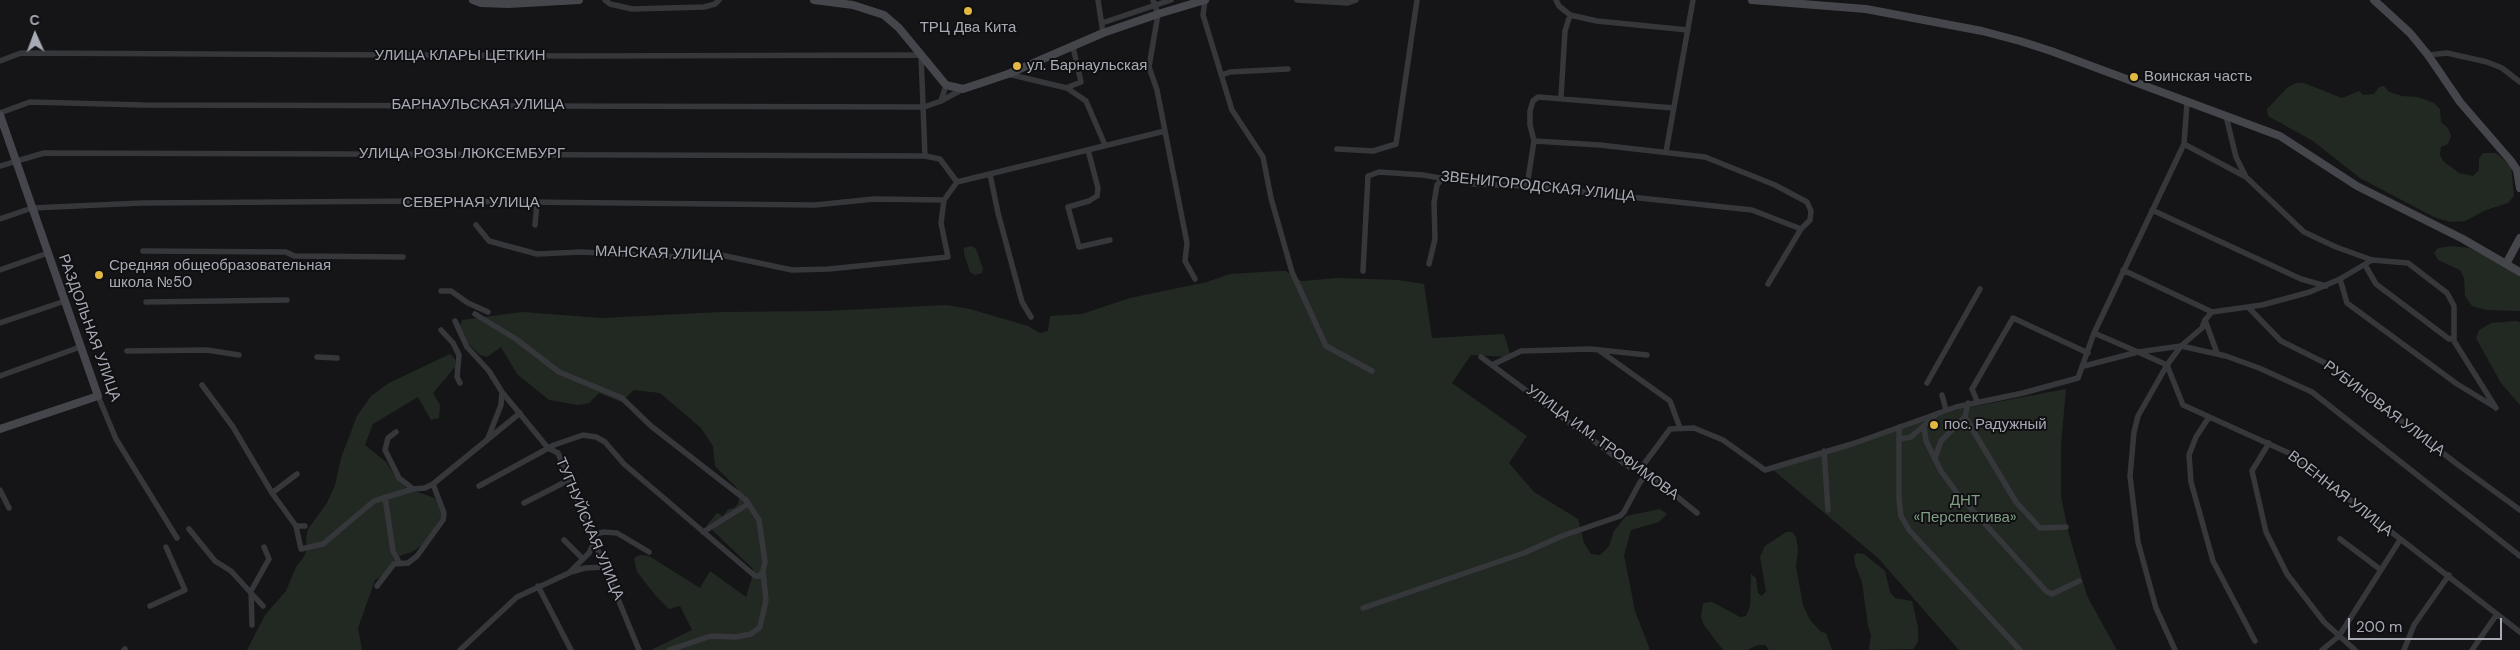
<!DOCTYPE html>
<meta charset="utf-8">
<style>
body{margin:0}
#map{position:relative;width:2520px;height:650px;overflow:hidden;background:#151517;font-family:"DM Sans",sans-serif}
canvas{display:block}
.north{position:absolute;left:10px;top:10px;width:50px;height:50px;-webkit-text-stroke:4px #101012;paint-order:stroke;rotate:358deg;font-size:14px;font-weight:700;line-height:20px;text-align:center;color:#a8abb6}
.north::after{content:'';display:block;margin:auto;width:18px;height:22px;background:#a8abb6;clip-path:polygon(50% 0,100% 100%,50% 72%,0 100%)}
.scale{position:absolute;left:2348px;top:618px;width:154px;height:22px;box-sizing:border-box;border:2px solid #a8abb6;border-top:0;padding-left:6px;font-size:15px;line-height:18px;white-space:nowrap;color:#a8abb6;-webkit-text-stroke:4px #101012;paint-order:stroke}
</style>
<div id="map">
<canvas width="2520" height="650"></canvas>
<div class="north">С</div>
<div class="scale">200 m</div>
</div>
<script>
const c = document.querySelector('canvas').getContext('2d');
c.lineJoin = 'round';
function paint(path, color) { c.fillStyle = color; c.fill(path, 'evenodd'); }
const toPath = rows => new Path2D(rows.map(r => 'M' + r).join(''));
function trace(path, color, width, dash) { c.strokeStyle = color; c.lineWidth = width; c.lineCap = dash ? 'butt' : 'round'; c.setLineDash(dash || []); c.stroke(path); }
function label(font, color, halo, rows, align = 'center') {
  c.font = font + ' "DM Sans",sans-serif'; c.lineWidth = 4; c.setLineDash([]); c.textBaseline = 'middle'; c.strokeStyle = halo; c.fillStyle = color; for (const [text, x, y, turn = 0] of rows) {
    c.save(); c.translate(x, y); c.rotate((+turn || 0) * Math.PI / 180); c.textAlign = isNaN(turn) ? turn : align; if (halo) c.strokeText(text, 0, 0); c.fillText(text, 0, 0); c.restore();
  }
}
const green = toPath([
 [2296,83,2304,83,2342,98,2359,91,2363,95,2374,94,2379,87,2384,86,2389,92,2402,96,2418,97,2434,103,2440,109,2441,122,2448,128,2451,136,2448,144,2441,147,2440,155,2443,161,2459,173,2473,176,2479,170,2479,158,2483,153,2496,153,2511,166,2514,196,2508,203,2486,210,2465,221,2450,222,2434,217,2360,178,2313,141,2268,116,2267,109,2288,87],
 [971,246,976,249,983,269,982,273,975,275,970,272,964,253,964,248],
 [2453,246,2470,248,2520,276,2520,311,2486,310,2472,306,2465,296,2464,278,2460,270,2438,260,2434,253,2438,248],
 [1279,271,1286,271,1294,278,1302,281,1338,278,1398,280,1424,284,1432,338,1504,334,1511,357,1471,355,1452,383,1527,436,1509,463,1534,492,1578,519,1584,543,1591,554,1600,555,1609,546,1614,531,1626,516,1660,509,1667,514,1659,522,1631,530,1624,555,1635,611,1650,650,651,650,692,630,680,606,669,609,656,596,637,572,634,558,640,555,649,556,700,588,710,571,746,597,752,578,753,569,707,525,717,513,723,516,728,509,734,508,738,504,739,497,737,488,715,466,713,446,701,428,660,393,634,390,621,402,599,393,589,403,578,405,549,400,517,374,501,347,487,357,480,355,468,343,460,325,462,320,522,312,602,318,722,312,824,311,946,305,970,309,1028,326,1040,333,1048,331,1050,316,1082,314,1130,298,1207,282,1230,274],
 [2516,321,2520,322,2520,405,2501,383,2476,338,2479,330,2491,323],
 [450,354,455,359,456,366,433,393,440,405,439,418,431,420,418,397,373,424,365,445,386,462,397,479,406,488,435,498,442,513,438,523,422,545,412,552,399,556,382,576,375,580,358,628,362,650,247,650,265,615,286,591,296,567,304,557,307,549,306,538,308,529,327,503,335,485,341,458,357,416,371,396,389,383],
 [2066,389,2061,445,2061,496,2068,531,2087,596,2117,650,1959,650,1878,558,1772,469,1960,409],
 [1786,532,1792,532,1796,537,1798,549,1796,567,1803,605,1810,620,1821,632,1826,633,1832,650,1769,650,1765,645,1758,645,1747,650,1723,650,1704,625,1701,617,1703,603,1712,602,1740,617,1746,616,1750,606,1751,574,1756,578,1758,593,1762,596,1766,591,1760,557,1765,546],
 [1857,553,1864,554,1885,571,1890,592,1895,598,1912,601,1918,627,1918,642,1913,649,1869,650,1871,635,1868,626,1862,582,1855,564,1854,556]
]);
const street = toPath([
 [605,0,610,4,632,9,704,7,715,4,719,0],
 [1098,0,1103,33],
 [1205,0,1203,15,1232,110,1263,157,1271,198,1292,272,1326,346,1372,371],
 [1297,0,1348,3,1356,0],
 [1556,0,1559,6,1570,15,1597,21,1688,30],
 [1102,23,1171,0],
 [2428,55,2447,53,2487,62,2502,68,2520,82],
 [0,61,21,53,581,56,921,55,925,156,940,159,957,182,944,200,941,223,948,257,829,269,792,270,721,255,679,257,581,252,537,254,489,241,476,225],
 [1008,74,1067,88,1086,101,1105,145],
 [1222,75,1230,72,1288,69],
 [1066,88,1081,82,1073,47],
 [1561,97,1565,31,1570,15],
 [941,101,963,89],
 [0,113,30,102,143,105,924,107,941,101,946,85],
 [2226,116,2236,157,2246,177],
 [1165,131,1187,243,1185,261,1195,279],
 [1534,141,1600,145,1705,157,1775,185,1807,202,1811,211,1810,220,1801,229,1768,284],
 [2184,144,2246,177,2304,232,2336,247,2372,260,2408,263,2447,293,2454,306,2454,341,2496,408],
 [1337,149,1373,151,1396,144,1417,0],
 [1088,150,1098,188,1097,196,1089,201,1068,207,1079,247,1110,240],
 [1666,152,1693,0],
 [0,166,44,153,925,156],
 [990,174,998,213,1022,302,1031,317],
 [957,182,1165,131,1157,90,1149,67,1158,14,1153,0],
 [1527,186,1534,141,1530,125,1530,111,1533,101,1538,97,1674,108],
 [2152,210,2301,279,2326,286],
 [0,219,32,208,142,203,424,201,815,205,874,199,944,200],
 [535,225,537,203],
 [143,251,286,252,294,256,403,257],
 [1429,264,1435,239,1434,203,1437,185,1443,178],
 [2365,265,2376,284,2449,339,2454,338],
 [0,270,48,253],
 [2123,270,2212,312],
 [1363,271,1368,176,1379,172,1423,175,1474,184,1527,186,1752,210,1801,229],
 [2340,279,2347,303,2457,384,2495,407],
 [441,291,451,291,468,303,488,312],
 [146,302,287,300],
 [2249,308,2281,341,2329,365,2457,464,2520,510],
 [475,314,516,339,559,372,622,398,651,426,746,500,759,520,765,562,763,571,760,576,755,576,624,464,605,442,596,437,583,435,554,445,479,486],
 [2205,320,2217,353],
 [455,321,467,347,489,371,502,392,548,448,558,453,639,650],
 [0,323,65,301],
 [441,330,453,343,459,355,457,377,460,383],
 [2094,333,2138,352,2181,346,2202,328,2205,320,2212,312,2262,305,2310,292,2340,279,2372,260],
 [127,351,207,350,239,355],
 [1600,351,1670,401,1680,428],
 [317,357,337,358],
 [1481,357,1629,467,1641,468,1647,472,1697,513],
 [1492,365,1521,351,1590,349,1647,355],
 [2084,366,2138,352,2167,365,2183,405,2291,454,2520,632],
 [0,376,80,347],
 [1927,383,1980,289],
 [202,385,233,427,272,493,296,526,301,549,323,544,374,501,413,489,425,488,433,484,520,413],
 [1942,395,1946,410],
 [98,396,116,439,177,538],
 [1977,401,1972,389,2013,318,2088,353],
 [1968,403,1965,417,2016,502,2040,528,2066,527],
 [2209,417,2196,437,2189,455,2191,482,2213,561,2255,641],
 [1899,427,1899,499,1901,516,1909,530,2020,650],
 [1924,427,1926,441,1941,471,1957,493,2047,592,2052,594,2079,581],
 [396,432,388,438,385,450,399,478,413,489],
 [488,438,501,405,502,392],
 [1899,439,1911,437,1936,415],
 [2269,443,2252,471,2266,532,2287,574,2324,622,2355,650],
 [1824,451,1828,510],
 [1935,458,1941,441,1965,417],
 [1641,468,1670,429,1694,428,1723,440,1765,470,1855,443,1956,407,2023,393,2078,378,2094,333,2184,144,2187,103],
 [0,490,9,508],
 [272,493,297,474],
 [385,497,393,551,399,562],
 [524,503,569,480],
 [296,526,305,526],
 [189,529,215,561,231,571,263,606],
 [703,532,748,504],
 [591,535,604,532,617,533,649,552],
 [2340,539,2381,570],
 [564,540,583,559],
 [571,572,585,568,605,567],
 [377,586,394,564,408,563,417,556,443,520,444,513,433,484],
 [538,586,571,650],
 [150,606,185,590,166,547],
 [1363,608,1524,553,1562,536,1620,516,1624,512,1639,484,1647,472],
 [252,625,251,591,269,559,264,547],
 [124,650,125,649],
 [460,650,517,597,569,573,589,553,594,543],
 [669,650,711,636,736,637,751,634,760,627,766,600,763,571],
 [2175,650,2156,608,2138,542,2130,476,2134,432,2138,416,2167,365,2181,346,2226,356,2259,368,2312,392,2520,556],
 [2322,650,2339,636,2400,540],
 [2404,650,2414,625,2449,575],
 [2472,650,2497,614]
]);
const secondary = toPath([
 [473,0,481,3,508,4,579,0],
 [814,0,853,5,884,15,899,28,946,85,963,89,1008,74,1103,33,1158,14,1205,0],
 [1752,0,1866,9,1982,31,2020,41,2051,51,2280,136,2357,186,2463,239,2520,272],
 [2374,0,2410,33,2428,55,2460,102,2511,161,2517,170,2520,188],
 [0,115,98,396,0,429],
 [2506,264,2520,238]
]);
const markers = [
 [968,11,5,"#e2b842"],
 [1017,66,5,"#e2b842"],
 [2134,77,5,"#e2b842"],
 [99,275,5,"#e2b842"],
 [1934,425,5,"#e2b842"]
];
const poiNames = [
 ["ТРЦ Два Кита",968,28,"center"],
 ["ул. Барнаульская",1027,66],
 ["Воинская часть",2144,77],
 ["Средняя общеобразовательная",109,266],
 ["школа №50",109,283],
 ["пос. Радужный",1944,425]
];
const streetNames = [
 ["УЛИЦА КЛАРЫ ЦЕТКИН",460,56],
 ["БАРНАУЛЬСКАЯ УЛИЦА",478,105],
 ["УЛИЦА РОЗЫ ЛЮКСЕМБУРГ",462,154],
 ["ЗВЕНИГОРОДСКАЯ УЛИЦА",1538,187,6],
 ["СЕВЕРНАЯ УЛИЦА",471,203],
 ["МАНСКАЯ УЛИЦА",659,254,2],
 ["РАЗДОЛЬНАЯ УЛИЦА",89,328,70],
 ["РУБИНОВАЯ УЛИЦА",2384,409,37],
 ["УЛИЦА И.М. ТРОФИМОВА",1602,443,36],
 ["ВОЕННАЯ УЛИЦА",2340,494,38],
 ["ТУГНУЙСКАЯ УЛИЦА",589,529,67]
];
const parkNames = [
 ["ДНТ",1965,501],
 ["«Перспектива»",1965,518]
];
paint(green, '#222923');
trace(street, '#36373b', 5.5);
trace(secondary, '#45464b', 8);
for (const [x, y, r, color] of markers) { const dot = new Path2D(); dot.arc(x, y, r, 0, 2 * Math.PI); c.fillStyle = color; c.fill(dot); trace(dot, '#101012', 2); }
label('15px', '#a8abb6', '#101012', poiNames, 'left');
label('15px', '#a8abb6', '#101012', streetNames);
label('15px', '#819f85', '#101012', parkNames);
</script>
